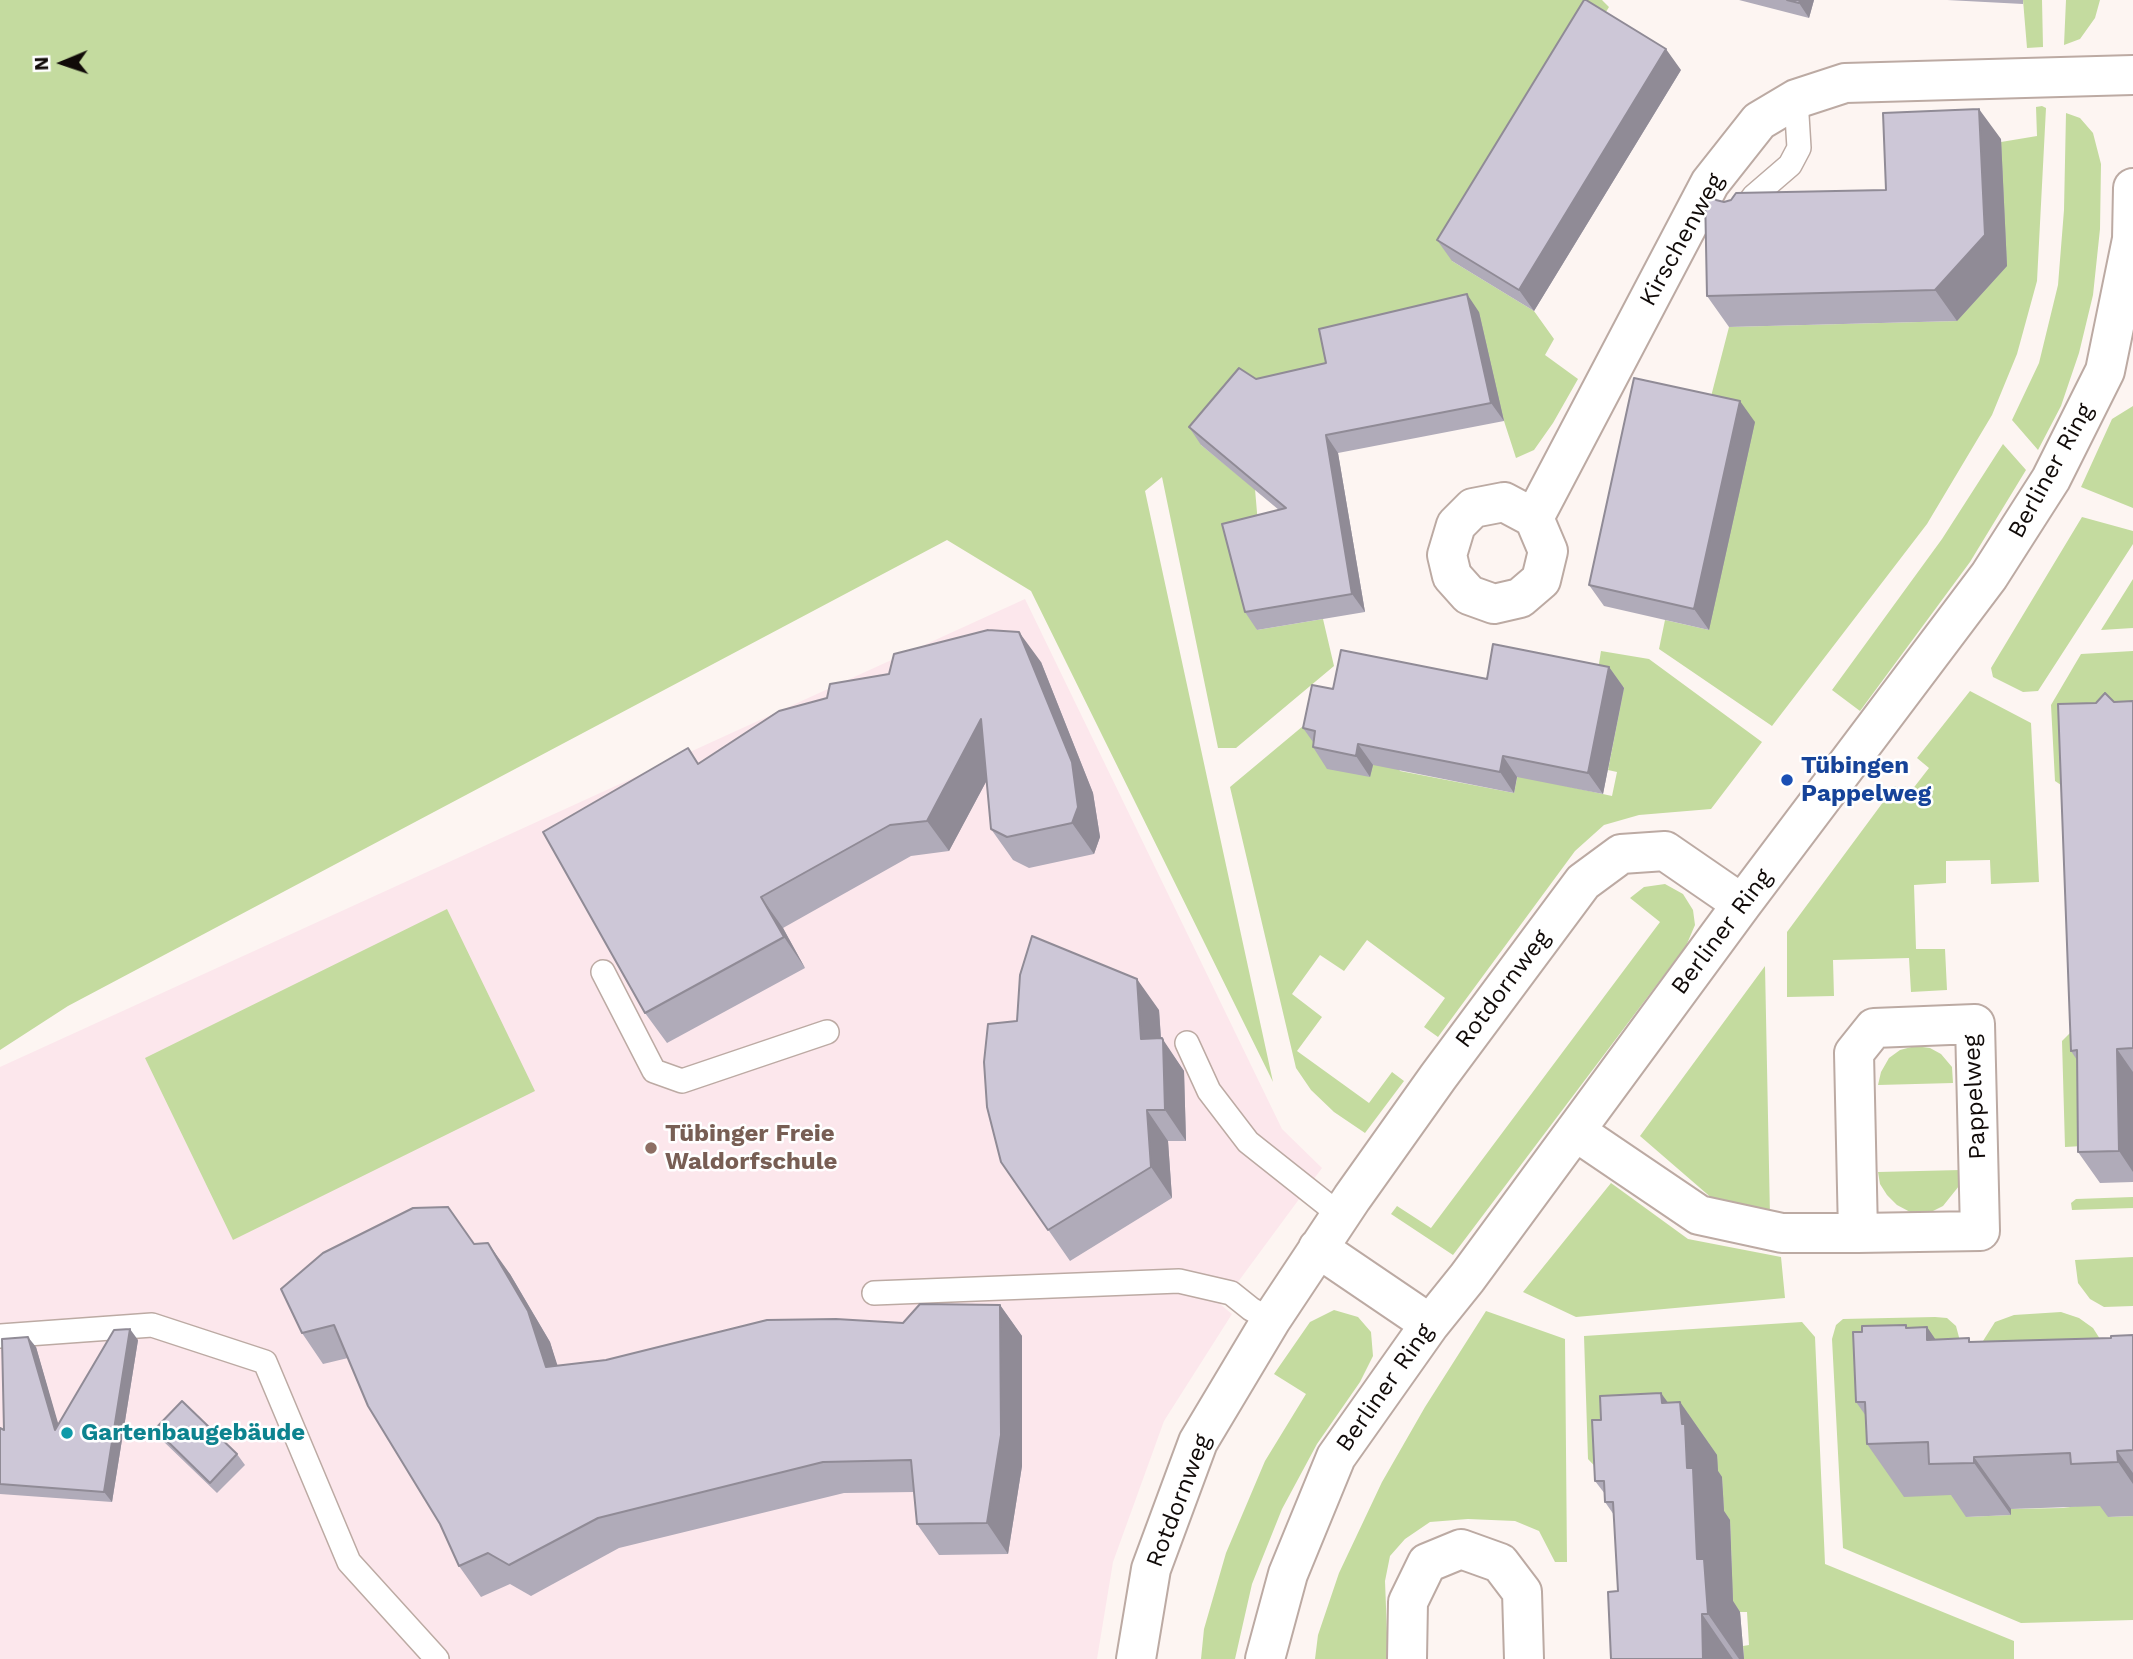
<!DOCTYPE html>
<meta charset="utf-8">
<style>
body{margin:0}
#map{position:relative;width:2133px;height:1659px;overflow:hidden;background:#fdf5f2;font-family:"Work Sans",sans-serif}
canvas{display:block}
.north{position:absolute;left:28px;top:28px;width:70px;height:70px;-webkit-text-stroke:5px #fff;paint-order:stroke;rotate:268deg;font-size:19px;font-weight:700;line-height:28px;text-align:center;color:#110b09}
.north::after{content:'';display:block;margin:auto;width:24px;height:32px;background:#110b09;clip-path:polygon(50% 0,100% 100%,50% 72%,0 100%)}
</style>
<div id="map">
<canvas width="2133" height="1659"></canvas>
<div class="north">N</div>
</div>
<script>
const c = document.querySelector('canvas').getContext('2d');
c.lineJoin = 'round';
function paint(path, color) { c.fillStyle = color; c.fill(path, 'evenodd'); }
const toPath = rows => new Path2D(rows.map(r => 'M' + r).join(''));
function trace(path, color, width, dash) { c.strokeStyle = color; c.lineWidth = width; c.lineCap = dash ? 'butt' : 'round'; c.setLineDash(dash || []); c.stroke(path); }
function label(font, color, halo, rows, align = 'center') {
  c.font = font + ' "Work Sans",sans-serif'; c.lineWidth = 5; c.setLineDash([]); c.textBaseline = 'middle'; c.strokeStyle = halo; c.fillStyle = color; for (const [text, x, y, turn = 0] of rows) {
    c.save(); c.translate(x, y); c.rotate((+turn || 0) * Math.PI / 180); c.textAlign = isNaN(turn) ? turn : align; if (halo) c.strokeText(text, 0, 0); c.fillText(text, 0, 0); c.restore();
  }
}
const education = toPath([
 [1025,599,1282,1129,1322,1168,1221,1305,1232,1314,1164,1421,1113,1562,1097,1659,0,1659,0,1067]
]);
const green = toPath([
 [0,0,1602,0,1609,7,1452,261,1534,311,1554,339,1545,355,1578,379,1553,423,1534,450,1516,458,1504,421,1338,382,1201,445,1255,489,1259,536,1235,542,1257,630,1323,619,1334,666,1236,748,1218,748,1162,477,1145,491,1273,1082,1031,591,947,540,68,1006,0,1050],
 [2023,0,2042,0,2043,47,2027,48],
 [2066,0,2100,0,2095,18,2080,39,2064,45],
 [2042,106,2046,108,2037,281,2017,354,1992,415,1927,524,1772,726,1659,649,1665,620,1709,630,1707,412,1729,327,1957,321,2001,142,2037,136,2036,107],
 [2066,113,2080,118,2093,133,2101,164,2100,229,2093,295,2079,353,2061,406,2038,450,2012,420,2039,363,2058,285,2064,210],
 [2133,406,2133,508,2081,487,2112,419],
 [2003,444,2026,470,1970,562,1860,711,1832,690,1942,539],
 [2082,517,2133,531,2133,544,2038,691,2023,692,1993,677,1991,668],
 [2133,579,2133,628,2101,630],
 [1601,651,1649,659,1762,742,1711,809,1639,815,1604,825,1575,851,1438,1037,1424,1027,1445,998,1367,940,1344,971,1320,955,1292,994,1322,1017,1297,1051,1369,1103,1392,1072,1404,1081,1365,1133,1334,1112,1311,1090,1296,1068,1230,787,1327,706,1379,736,1400,771,1514,793,1524,743,1566,786,1612,796,1617,772,1608,770,1624,687,1596,682],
 [2133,651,2133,730,2082,799,2055,781,2051,705,2081,654],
 [1970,691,2031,723,2039,882,1991,884,1990,860,1946,861,1946,883,1914,885,1916,949,1945,949,1947,990,1911,992,1909,958,1833,960,1834,996,1787,997,1787,932,1895,786,1908,795,1929,768,1917,758],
 [1665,884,1683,894,1693,910,1695,925,1686,946,1453,1255,1391,1214,1397,1206,1431,1228,1660,922,1630,898,1644,887],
 [447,909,535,1091,233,1240,145,1058],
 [1765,966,1770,1217,1714,1200,1640,1136],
 [2090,1013,2100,1145,2065,1147,2062,1041],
 [1915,1046,1930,1048,1941,1054,1952,1067,1953,1083,1878,1085,1881,1072,1889,1058,1900,1050],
 [1961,1170,1959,1186,1943,1206,1929,1213,1912,1213,1897,1205,1887,1195,1880,1184,1878,1172],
 [1611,1183,1688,1239,1781,1257,1785,1298,1576,1317,1523,1292],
 [2133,1197,2133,1208,2072,1210,2071,1203,2076,1199],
 [2133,1257,2133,1306,2104,1307,2090,1299,2078,1283,2075,1260],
 [1334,1310,1358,1317,1371,1332,1373,1356,1360,1382,1317,1444,1282,1509,1252,1584,1235,1659,1201,1659,1204,1629,1226,1553,1265,1461,1306,1394,1274,1374,1310,1322],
 [1486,1311,1565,1339,1567,1562,1555,1562,1539,1531,1515,1521,1468,1519,1430,1522,1405,1539,1390,1556,1385,1581,1388,1659,1315,1659,1318,1635,1339,1573,1382,1482,1425,1407],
 [2061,1312,2079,1318,2093,1328,2100,1339,1985,1383,1983,1341,1995,1322,2014,1315],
 [1935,1317,1947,1318,1956,1326,1960,1341,1966,1517,2011,1515,2011,1509,2063,1508,2107,1502,2108,1517,2133,1516,2133,1620,2021,1623,1843,1548,1832,1339,1836,1325,1843,1319],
 [1802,1322,1815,1337,1825,1564,2014,1641,2014,1659,1744,1659,1743,1646,1749,1645,1747,1612,1728,1612,1732,1574,1730,1521,1724,1520,1722,1477,1605,1477,1588,1459,1584,1336]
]);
const lane = toPath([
 [1745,217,1745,208,1754,196,1790,165,1799,148,1796,99],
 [603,972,654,1071,682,1081,827,1032],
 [1187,1043,1209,1091,1248,1142,1340,1215],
 [874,1293,1179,1281,1231,1293,1251,1309,1271,1320],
 [0,1336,152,1325,265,1362,349,1562,437,1659]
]);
const street = toPath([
 [1504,502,1534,518,1548,551,1541,580,1520,598,1494,604,1469,595,1452,576,1447,555,1456,525,1473,508,1504,502],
 [1534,518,1710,183,1759,121,1796,99,1845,83,2133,75],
 [1575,1131,1699,1215,1782,1233,1858,1233,1980,1231,1975,1024,1874,1028,1854,1053,1858,1233],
 [1318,1248,1430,1324],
 [1136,1659,1151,1569,1198,1442,1271,1320,1352,1198,1438,1077,1583,882,1621,854,1665,851,1742,904],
 [1265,1659,1288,1574,1336,1457,1430,1324,1467,1278,1742,904,1989,576,2051,479,2105,371,2132,239,2133,188],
 [1407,1659,1408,1602,1427,1563,1461,1549,1500,1563,1522,1592,1524,1659]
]);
const wall = toPath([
 [1739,0,1814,0,1809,18],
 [1947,0,2023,0,2023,4],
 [1681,70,1534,311,1452,261,1437,240],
 [2001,139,2007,266,1957,321,1729,327,1707,296,1724,202,1886,190],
 [1479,312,1504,421,1338,453,1365,612,1257,630,1245,612,1279,510,1201,445,1189,427,1256,379,1326,363],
 [1755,422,1709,630,1604,606,1589,585],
 [1041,662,1093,793,1100,837,1094,854,1029,868,1013,860,991,829,987,780,949,851,911,856,783,928,805,968,667,1043,645,1013,688,748,698,763],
 [1609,667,1624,688,1603,794,1517,777,1514,793,1373,765,1370,777,1327,769,1313,747,1313,742,1303,728,1487,679],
 [2133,701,2133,1182,2100,1183,2078,1152,2077,1060,2071,1051,2114,702],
 [1159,1010,1161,1038,1184,1071,1186,1141,1168,1141,1172,1198,1070,1261,1001,1162],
 [474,1244,510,1274,550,1342,557,1366,903,1323,1000,1305,1022,1336,1022,1466,1008,1554,939,1555,917,1524,914,1492,844,1493,619,1548,531,1596,510,1584,481,1597,459,1566,440,1524,348,1358,323,1364,302,1333],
 [1906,1325,1907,1328,1927,1327,1935,1339,1972,1342,2111,1338,2133,1335,2133,1516,2108,1517,2100,1506,2011,1509,2011,1515,1966,1517,1951,1495,1904,1497,1867,1444,1866,1416,1856,1402,1862,1332],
 [138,1340,112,1502,0,1494,0,1428,4,1430,36,1347,58,1425],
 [1680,1402,1717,1455,1718,1471,1722,1477,1724,1511,1730,1520,1733,1601,1740,1612,1744,1659,1611,1659,1618,1591,1614,1515,1605,1502,1605,1494,1595,1481,1668,1403],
 [155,1429,237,1454,245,1465,217,1493,162,1440]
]);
const shadedWall = toPath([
 [1800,0,1814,0,1809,18,1799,3],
 [1666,49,1681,70,1534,311,1519,290],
 [1979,109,2001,139,2007,266,1957,321,1935,290],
 [1467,294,1479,312,1504,421,1491,403],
 [1740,401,1755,422,1709,630,1694,609],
 [1326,435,1338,453,1365,612,1352,594],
 [1019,632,1041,662,1093,793,1100,837,1094,854,1072,823],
 [1609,667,1624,688,1603,794,1588,773],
 [981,719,1003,750,949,851,927,821],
 [1358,744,1373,765,1370,777,1356,756],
 [1503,756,1517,777,1514,793,1500,772],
 [761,897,783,928,805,968,784,937],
 [1137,979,1159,1010,1163,1070,1141,1039],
 [1162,1038,1184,1071,1186,1141,1165,1110],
 [2117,1049,2133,1072,2133,1172,2119,1151],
 [1147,1110,1168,1141,1172,1198,1151,1167],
 [488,1243,510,1274,550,1342,568,1398,546,1367],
 [1000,1305,1022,1336,1022,1466,1008,1554,987,1523],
 [1927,1327,1963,1380,1927,1340],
 [130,1329,138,1340,112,1502,104,1492],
 [28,1337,36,1347,63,1440,55,1430],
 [1661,1393,1682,1422,1680,1402,1717,1455,1718,1471,1722,1477,1724,1511,1730,1520,1733,1601,1740,1612,1744,1659,1739,1659,1708,1614,1697,1559,1687,1468,1662,1403],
 [2117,1451,2133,1473,2133,1484,2118,1462],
 [1974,1457,2011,1509,2011,1515,1974,1463],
 [1702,1614,1733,1659,1703,1659]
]);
const building = toPath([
 [1584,0,1586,0,1666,49,1519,290,1437,240,1584,0],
 [1787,0,1800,0,1799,3,1787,0],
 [1979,109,1985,235,1935,290,1707,296,1705,193,1711,193,1716,200,1724,202,1731,200,1736,193,1886,190,1883,113,1979,109],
 [1467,294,1491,403,1326,435,1352,594,1245,612,1222,524,1286,508,1189,427,1239,368,1256,379,1326,363,1319,329,1467,294],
 [1634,378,1740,401,1694,609,1589,585,1634,378],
 [988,630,1019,632,1072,762,1078,807,1072,823,1007,837,991,829,981,719,927,821,890,825,761,897,784,937,645,1013,543,832,688,748,698,764,779,711,827,698,830,684,889,674,894,654,988,630],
 [1493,644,1609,667,1588,773,1503,756,1500,772,1358,744,1356,756,1313,747,1315,731,1303,728,1312,685,1333,689,1341,650,1487,679,1493,644],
 [2105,693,2114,702,2133,701,2133,1048,2117,1049,2119,1151,2078,1152,2077,1050,2071,1051,2058,704,2096,703,2105,693],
 [1032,936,1137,979,1141,1039,1162,1038,1163,1040,1165,1110,1147,1110,1151,1167,1048,1230,1001,1162,987,1107,984,1062,988,1024,1017,1021,1020,975,1032,936],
 [448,1207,474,1244,488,1243,528,1311,546,1367,606,1360,767,1320,836,1319,903,1323,920,1304,1000,1305,1001,1435,987,1523,917,1524,911,1460,823,1462,598,1518,509,1565,488,1553,459,1566,440,1524,368,1406,334,1325,302,1333,281,1289,323,1253,413,1208,448,1207],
 [1906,1325,1906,1328,1927,1327,1927,1340,1969,1338,1969,1342,2111,1338,2111,1336,2133,1335,2133,1450,2117,1451,2118,1462,2071,1464,2070,1453,1974,1457,1974,1463,1929,1464,1928,1442,1867,1444,1865,1402,1856,1402,1853,1332,1862,1332,1862,1326,1906,1325],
 [130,1329,104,1492,0,1484,0,1428,4,1430,2,1339,28,1337,55,1430,114,1330,130,1329],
 [1661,1393,1662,1403,1680,1402,1682,1424,1685,1424,1687,1468,1693,1468,1697,1559,1704,1559,1708,1614,1702,1614,1703,1659,1611,1659,1608,1592,1618,1591,1613,1502,1605,1502,1604,1481,1595,1481,1592,1420,1601,1420,1600,1396,1661,1393],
 [182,1401,237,1454,210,1483,155,1429,182,1401]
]);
const markers = [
 [1787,780,7,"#1a4fb4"],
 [651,1148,7,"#8d6e63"],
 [67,1433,7,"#0f9aa8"]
];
const streetNames = [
 ["Kirschenweg",1682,240,-61],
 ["Berliner Ring",2051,471,-61],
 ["Berliner Ring",1722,932,-53],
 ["Rotdornweg",1503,989,-53],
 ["Pappelweg",1975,1097,-93],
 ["Berliner Ring",1385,1388,-55],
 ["Rotdornweg",1179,1501,-69]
];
const transitNames = [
 ["Tübingen",1801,766],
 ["Pappelweg",1801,794]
];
const educationNames = [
 ["Tübinger Freie",665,1134],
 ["Waldorfschule",665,1162]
];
const cultureNames = [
 ["Gartenbaugebäude",81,1433]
];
paint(education, '#fce7ec');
paint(green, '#c4db9f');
trace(lane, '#bcaaa3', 26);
trace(street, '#bcaaa3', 42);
trace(lane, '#fff', 23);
trace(street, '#fff', 38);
paint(wall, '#b0abb9');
paint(shadedWall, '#908b96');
paint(building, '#cdc7d7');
trace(building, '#908b96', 2);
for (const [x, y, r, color] of markers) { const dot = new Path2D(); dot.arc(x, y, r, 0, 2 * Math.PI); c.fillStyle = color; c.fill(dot); trace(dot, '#fff', 2.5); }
label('24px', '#110b09', '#fff', streetNames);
label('bold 24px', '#164399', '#fff', transitNames, 'left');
label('bold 24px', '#785e54', '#fff', educationNames, 'left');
label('bold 24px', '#0d838f', '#fff', cultureNames, 'left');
</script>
